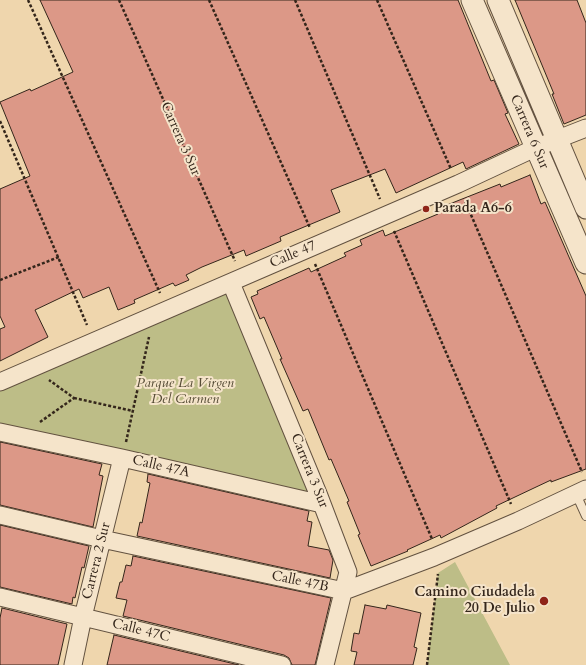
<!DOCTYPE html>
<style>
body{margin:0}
canvas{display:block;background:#efd6ad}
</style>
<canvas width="586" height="665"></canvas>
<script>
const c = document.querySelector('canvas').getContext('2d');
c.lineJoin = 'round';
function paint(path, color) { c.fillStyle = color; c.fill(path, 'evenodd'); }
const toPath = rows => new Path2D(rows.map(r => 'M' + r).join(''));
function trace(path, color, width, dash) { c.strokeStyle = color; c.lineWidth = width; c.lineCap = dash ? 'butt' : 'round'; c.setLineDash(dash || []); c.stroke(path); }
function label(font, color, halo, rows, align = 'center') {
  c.font = font + ' Cardo,serif'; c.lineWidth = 4; c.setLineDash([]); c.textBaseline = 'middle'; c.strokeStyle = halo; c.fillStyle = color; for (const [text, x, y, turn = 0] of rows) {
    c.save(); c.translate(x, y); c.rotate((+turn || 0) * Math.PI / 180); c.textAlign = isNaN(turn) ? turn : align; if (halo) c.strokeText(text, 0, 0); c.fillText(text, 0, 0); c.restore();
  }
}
const green = toPath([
 [229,290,317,503,0,431,0,384],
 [455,562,510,665,427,665,438,573]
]);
const building = toPath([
 [40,0,458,0,491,81,494,80,508,113,505,114,519,144,466,169,463,162,396,193,385,169,331,190,340,212,280,237,281,241,246,256,244,250,202,267,186,275,189,280,175,286,173,283,134,300,135,303,118,310,109,287,83,298,79,289,35,310,48,337,0,361,0,329,5,327,0,316,0,189,30,176,0,102,30,89,31,91,73,72,40,0],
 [515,0,577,0,586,23,586,115,564,124,552,94,554,94,515,0],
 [530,175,541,204,545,202,586,296,586,469,551,482,551,480,534,488,496,506,497,508,441,538,440,535,407,550,408,551,371,566,358,535,360,534,347,502,349,501,331,459,329,460,308,409,303,411,280,359,282,359,264,317,260,319,251,297,258,294,257,291,309,268,311,272,346,256,344,253,362,245,360,240,383,230,385,236,438,214,436,210,447,205,500,184,501,187,530,175],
 [0,442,102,464,99,475,103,476,93,527,0,505,0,442],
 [148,474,309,511,307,521,312,522,308,546,329,550,333,560,330,578,137,536,140,522,142,523,150,483,147,482,148,474],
 [0,525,89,546,84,568,82,567,75,598,73,597,72,604,0,587,0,525],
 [133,556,331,598,315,665,292,665,289,658,284,655,123,616,127,600,116,598,120,582,122,582,126,565,131,566,133,556],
 [365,605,386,609,387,605,421,613,414,647,417,648,413,665,354,665,357,652,351,651,354,633,359,634,365,605],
 [2,608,67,624,58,665,0,665,0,618,2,608],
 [114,635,239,665,107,665,114,635]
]);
const path = toPath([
 [28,0,160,293],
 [119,0,235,261],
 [209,0,310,228],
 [295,0,380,199],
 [377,0,451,169],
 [0,121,87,325],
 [465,201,582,472],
 [394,231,511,504],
 [315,264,432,539],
 [0,280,59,257],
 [74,398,133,411],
 [40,422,74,398,49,380],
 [126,442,149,337],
 [427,665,438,574]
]);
const service = toPath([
 [576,494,586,516]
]);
const minor = toPath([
 [231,283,319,496,348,572,325,665],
 [0,382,458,184,535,148,586,128],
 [0,432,122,458,322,504],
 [0,515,102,539,344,591,434,557,518,521,586,489],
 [0,597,282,665],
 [73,665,83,617,122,458]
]);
const tertiary = toPath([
 [472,0,586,263],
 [498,0,586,208]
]);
const markers = [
 [426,209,4,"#8f2418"],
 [544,601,5,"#8f2418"]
];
const streetNames = [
 ["Carrera 6 Sur",529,132,67],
 ["Carrera 3 Sur",180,139,66],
 ["Calle 47",293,255,-23],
 ["Calle 47A",161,467,13],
 ["Carrera 3 Sur",309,471,68],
 ["Carrera 2 Sur",97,561,-76],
 ["Calle 47B",300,582,12],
 ["Calle 47C",141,631,14]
];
const poiNames = [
 ["Parada A6-6",434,209],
 ["Camino Ciudadela",535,593,"right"],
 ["20 De Julio",535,609,"right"]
];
const parkNames = [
 ["Parque La Virgen",185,384],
 ["Del Carmen",185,400]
];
paint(green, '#bdbd87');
paint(building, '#dc9887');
trace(building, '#34261b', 1);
trace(service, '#635240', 10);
trace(minor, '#635240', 19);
trace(tertiary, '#635240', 23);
trace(path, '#34261b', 2.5, [3, 2]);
trace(service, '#f5e4ca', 8);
trace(minor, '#f5e4ca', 17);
trace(tertiary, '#f5e4ca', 21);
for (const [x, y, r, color] of markers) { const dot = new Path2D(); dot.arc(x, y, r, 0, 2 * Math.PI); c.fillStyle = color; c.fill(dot); trace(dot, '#f5e4ca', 1.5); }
label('14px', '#34261b', '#f5e4ca', streetNames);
label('bold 14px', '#34261b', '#f5e4ca', poiNames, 'left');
label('italic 14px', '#564c36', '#f5e4ca', parkNames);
</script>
